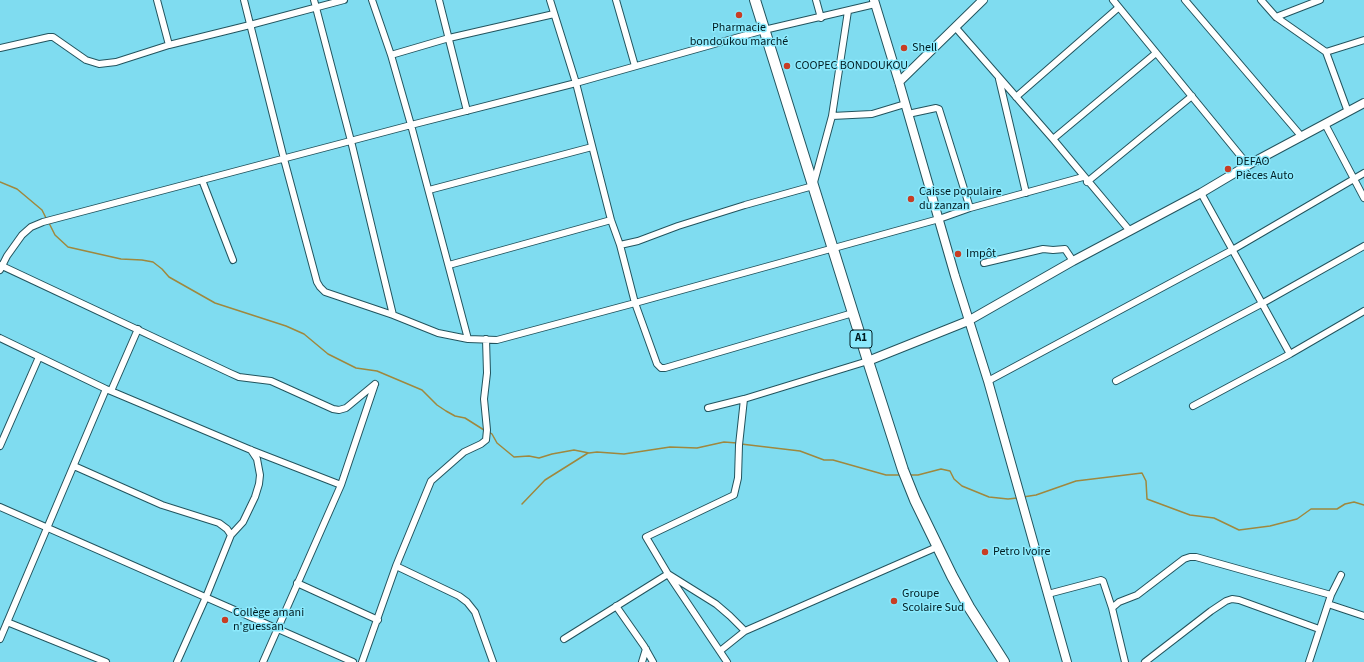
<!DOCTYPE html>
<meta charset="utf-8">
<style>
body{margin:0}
canvas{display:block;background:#7fdcf0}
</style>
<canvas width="1364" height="662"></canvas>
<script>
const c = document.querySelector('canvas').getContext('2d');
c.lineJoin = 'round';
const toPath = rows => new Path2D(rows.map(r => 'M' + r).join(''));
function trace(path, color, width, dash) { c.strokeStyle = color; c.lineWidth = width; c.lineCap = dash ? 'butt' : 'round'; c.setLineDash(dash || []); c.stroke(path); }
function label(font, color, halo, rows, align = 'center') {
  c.font = font + ' "Source Sans 3",sans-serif'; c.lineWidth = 3; c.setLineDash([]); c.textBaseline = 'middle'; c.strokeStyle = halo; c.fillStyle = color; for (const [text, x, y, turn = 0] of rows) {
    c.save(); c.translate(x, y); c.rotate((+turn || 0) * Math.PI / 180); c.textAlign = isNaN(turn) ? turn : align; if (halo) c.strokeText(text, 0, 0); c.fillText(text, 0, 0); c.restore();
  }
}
const stream = toPath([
 [0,182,17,189,42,210,46,218],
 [49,223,55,235,68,247,121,259,142,260,153,262,162,269,169,277,215,303,286,326,304,334,328,354,356,368,377,371,422,390,437,405,446,411,455,416,465,418,484,430],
 [489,432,492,434,497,443,514,457,529,456,539,458,552,454,574,450,589,453,597,452,624,454,670,447,697,448,724,442,737,443],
 [741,444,800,451,824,460,833,460,886,475,901,475],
 [909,475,918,475,941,469,950,471,954,479,962,486,989,497,1008,499,1017,498],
 [1023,497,1036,495,1076,481,1142,473,1146,481,1147,499,1190,515,1214,518,1239,530,1270,526,1297,519,1311,509,1337,509,1345,504,1354,502,1364,505],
 [522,504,545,480,588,453]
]);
const minor = toPath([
 [157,0,169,45],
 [244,0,284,159,317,282,320,287,325,292,393,315],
 [314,0,351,141,393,315,438,333,468,339,497,340,635,303,939,219,970,208,1083,177],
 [372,0,391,55,411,125,468,339],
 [439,0,467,111],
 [550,0,576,83,611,220,620,245,635,303,657,364,661,368,665,368,853,313],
 [616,0,635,66],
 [816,0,821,18],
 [1113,0,1248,165],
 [1185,0,1302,137],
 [1261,0,1276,17,1326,52,1364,40],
 [1276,17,1320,0],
 [956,28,1053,139,1130,231],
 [0,48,49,37,53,37,86,60,99,64,116,62,169,45,250,25,344,0],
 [1326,52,1348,112],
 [391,55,449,38,554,14],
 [999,79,1026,193],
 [1016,97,1118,8],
 [908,114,936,108,939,109,970,208],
 [832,116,872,114,905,104],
 [1325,124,1364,198],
 [1053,139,1156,53],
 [202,180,233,260],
 [1087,182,1192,96],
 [429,190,592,147],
 [1201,193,1290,354,1364,311],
 [620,245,638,241,678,226,745,205,813,186,832,116,848,11],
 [984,263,1043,249,1053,250,1065,249,1073,261],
 [0,265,230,373,239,377,271,381,333,409,339,410,346,408,375,384],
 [449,265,611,220],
 [0,270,7,256,22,235,31,227,43,222,411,125,576,83,764,30,875,4],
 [0,338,106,389,251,450,341,485,263,662],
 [988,381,1234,249,1364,173],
 [1116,381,1263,303,1364,246],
 [111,391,138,329],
 [1193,406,1290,354],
 [708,408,744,399,868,361],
 [0,446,39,357],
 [74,466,162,505,219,523,227,529,231,535],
 [341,485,375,384],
 [0,507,353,662],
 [396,566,459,596,467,602,475,612,493,662],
 [297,583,378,620],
 [1048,594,1101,580,1103,581,1112,608,1119,602,1137,595,1184,559,1190,557,1196,557,1331,595],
 [1328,604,1364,616],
 [616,606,644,646,653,662],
 [1112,608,1125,662],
 [7,622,106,662],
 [0,639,106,389],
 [564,639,668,574,716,604,730,616,745,631],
 [720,651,745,631,937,547],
 [177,662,206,597,231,535,243,522,255,497,259,484,260,475,257,459,251,450],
 [362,662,396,566,431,481,464,452,481,444,486,440,487,430,484,399,487,373,486,339],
 [642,662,646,649],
 [727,662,668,574,646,537,734,495,738,478,739,445,744,399],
 [1145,662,1211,611,1226,601,1232,599,1239,600,1319,629],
 [1309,662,1331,595,1341,575]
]);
const tertiary = toPath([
 [874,0,899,82,955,276,988,381,1067,662],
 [899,82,983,0],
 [868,361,968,321,1073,261,1201,193,1248,165,1364,103]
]);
const primary = toPath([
 [755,0,868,361,903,470,915,500,952,576,969,607,1004,662]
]);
const markers = [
 [739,15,4,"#c83d24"],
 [904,48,4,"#c83d24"],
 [787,66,4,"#c83d24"],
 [1228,169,4,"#c83d24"],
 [911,199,4,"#c83d24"],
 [958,254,4,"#c83d24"],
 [985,552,4,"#c83d24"],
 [894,601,4,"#c83d24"],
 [225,620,4,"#c83d24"]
];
const shields = [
 [861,339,22]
];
const shieldNames = [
 ["A1",861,339]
];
const poiNames = [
 ["Pharmacie",739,28,"center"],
 ["bondoukou marché",739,42,"center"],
 ["Shell",912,48],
 ["COOPEC BONDOUKOU",795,66],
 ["DEFAO",1236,162],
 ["Pièces Auto",1236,176],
 ["Caisse populaire",919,192],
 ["du zanzan",919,206],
 ["Impôt",966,254],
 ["Petro Ivoire",993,552],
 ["Groupe",902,594],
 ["Scolaire Sud",902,608],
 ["Collège amani",233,613],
 ["n'guessan",233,627]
];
trace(stream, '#9f883e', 1.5);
trace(minor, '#22545e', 8);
trace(tertiary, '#22545e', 10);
trace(primary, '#22545e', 12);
trace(minor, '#fff', 6);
trace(tertiary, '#fff', 8);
trace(primary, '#fff', 10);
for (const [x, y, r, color] of markers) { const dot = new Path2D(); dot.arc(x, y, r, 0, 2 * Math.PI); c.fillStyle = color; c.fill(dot); trace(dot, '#8ceafd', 1.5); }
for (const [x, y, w] of shields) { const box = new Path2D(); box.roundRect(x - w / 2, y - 9, w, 18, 3); c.fillStyle = '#8ceafd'; c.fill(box); trace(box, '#001d22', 1); }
label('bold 11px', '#001d22', null, shieldNames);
label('12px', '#001d22', '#8ceafd', poiNames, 'left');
</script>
